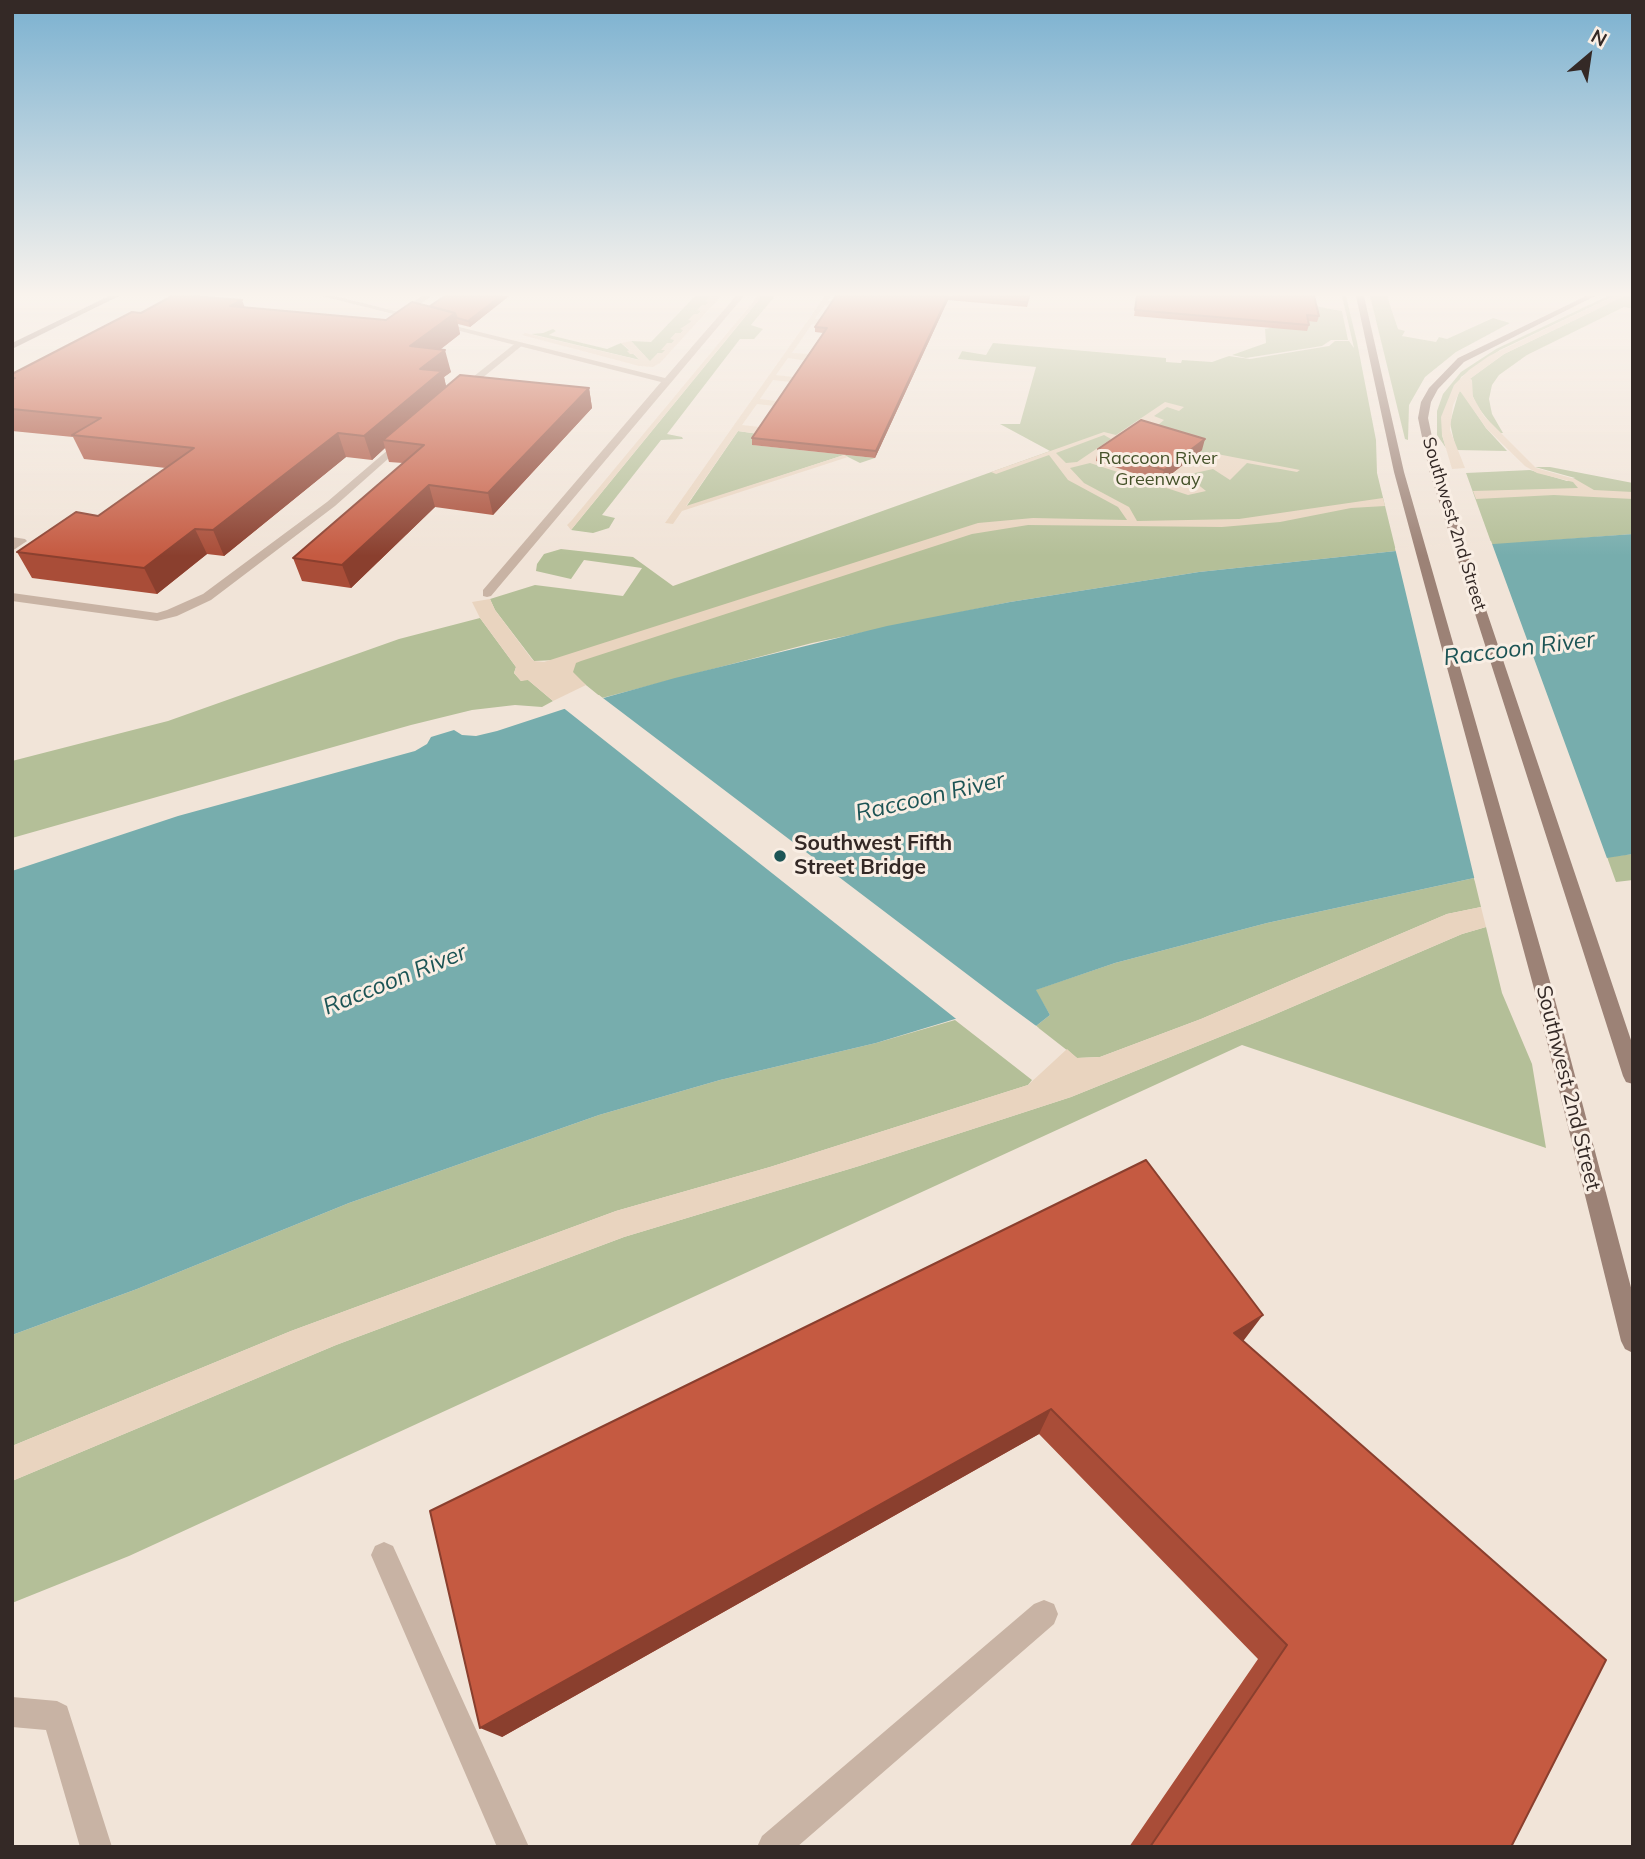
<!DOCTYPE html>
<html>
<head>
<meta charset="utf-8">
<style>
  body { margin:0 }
  #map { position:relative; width:1645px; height:1859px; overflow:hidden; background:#f1e4d8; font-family:Mulish,sans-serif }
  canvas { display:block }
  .frame { position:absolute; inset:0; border:14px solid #342926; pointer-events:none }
  .north { position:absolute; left:1554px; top:21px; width:70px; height:70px; -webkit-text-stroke:5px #f9eee4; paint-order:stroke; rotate:29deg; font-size:19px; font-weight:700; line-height:28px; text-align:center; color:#342926 }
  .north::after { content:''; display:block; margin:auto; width:24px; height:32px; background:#342926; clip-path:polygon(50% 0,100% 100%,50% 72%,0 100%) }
</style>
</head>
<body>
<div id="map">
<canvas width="1645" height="1859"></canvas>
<div class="frame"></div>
<div class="north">N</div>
</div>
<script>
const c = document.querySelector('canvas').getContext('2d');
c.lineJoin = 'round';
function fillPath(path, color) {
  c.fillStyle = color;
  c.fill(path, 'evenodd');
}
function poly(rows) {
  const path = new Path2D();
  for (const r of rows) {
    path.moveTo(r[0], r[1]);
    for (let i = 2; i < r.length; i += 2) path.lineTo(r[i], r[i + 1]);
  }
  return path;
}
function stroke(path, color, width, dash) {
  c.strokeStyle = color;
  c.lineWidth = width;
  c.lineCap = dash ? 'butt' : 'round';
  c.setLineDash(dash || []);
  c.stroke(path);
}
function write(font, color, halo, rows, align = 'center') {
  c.font = font + ' Mulish,sans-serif';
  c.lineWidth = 6;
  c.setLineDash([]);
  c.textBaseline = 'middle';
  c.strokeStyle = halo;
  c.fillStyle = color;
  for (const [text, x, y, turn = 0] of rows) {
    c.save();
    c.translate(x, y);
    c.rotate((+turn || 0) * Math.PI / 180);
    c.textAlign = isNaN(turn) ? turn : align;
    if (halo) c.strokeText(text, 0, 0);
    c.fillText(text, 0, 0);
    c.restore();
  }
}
fillPath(poly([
  [695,296,714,296,706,305,702,305,701,311,681,333,676,333,671,338,675,340,662,354,658,353,650,362,631,341,651,342],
  [762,296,775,296,751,325,763,329,754,339,740,339,667,434,682,437,683,439,661,440,602,515,615,518,609,528,593,533,571,530],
  [1342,296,1346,296,1357,342,1376,440,1377,473,1396,551,1199,572,1010,602,812,643,602,698,555,660,534,661,495,610,490,599,535,585,623,596,642,568,584,560,571,579,536,571,537,564,544,554,561,549,633,557,673,586,1050,451,1000,424,1020,424,1036,367,958,359,962,351,986,355,993,343,1166,358,1166,362,1181,363,1182,360,1212,362,1229,356,1250,359,1329,346,1335,341,1349,341,1354,348],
  [1370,296,1387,296,1398,329,1405,331,1402,336,1436,342,1439,337,1447,339,1493,318,1510,323,1456,352,1425,377,1409,405,1408,440,1405,439],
  [1608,296,1614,296,1500,350,1461,377,1442,435,1446,448,1437,435,1437,411,1443,394,1461,372,1496,349],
  [1624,296,1633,296,1633,309,1624,307,1527,355,1499,375,1492,385,1489,399,1492,414,1503,433,1498,433,1477,406,1471,392,1472,380,1469,379,1504,354],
  [1314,306,1342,311,1348,340,1331,340,1322,346,1246,358,1232,355,1266,343,1265,329,1305,321],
  [553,329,556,331,549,335,607,349,621,343,640,360,531,334,543,333],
  [1459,391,1462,392,1486,428,1507,451,1456,450,1450,423],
  [738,431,759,434,753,445,875,458,860,463,844,455,686,507],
  [1535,467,1550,467,1633,483,1633,534,1492,545,1466,473,1530,470,1567,481,1575,478],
  [480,618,516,667,514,673,521,681,527,679,553,701,542,707,515,705,472,710,411,725,12,838,12,761,168,721,399,639],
  [1633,854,1633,880,1616,882,1607,857],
  [1474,878,1481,907,1447,914,1201,1019,1100,1057,1077,1058,1036,1026,1050,1015,1035,990,1115,963,1267,923],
  [1486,927,1502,993,1532,1064,1546,1148,1242,1045,129,1556,12,1603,12,1481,336,1345,624,1237,859,1166,1071,1097,1264,1019,1462,934],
  [955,1020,1032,1080,1028,1085,770,1167,616,1211,291,1331,12,1446,12,1335,137,1289,349,1203,599,1115,720,1080,876,1043]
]), '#b4bf98');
fillPath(poly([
  [710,296,721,296,660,363,653,367,639,366,522,335,525,333,639,360,634,354,630,354,627,351,630,350,621,343,631,341,650,361,658,353,662,353,665,350,661,350,667,343,672,343,674,340,670,339,676,333,681,333,683,330,680,329,692,321,688,320,694,314,698,314,701,311,697,310,702,305,706,305,708,302,705,301],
  [758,296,762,296,571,530,567,525,572,520],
  [825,296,831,296,828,301,840,302,837,306,825,305,815,319,823,319,819,325,812,324,792,353,813,354,808,361,788,358,776,375,802,378,799,383,773,380,760,399,786,402,783,407,757,404,742,425,760,427,759,434,738,431,686,506,844,455,848,457,682,511,673,524,665,523],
  [1614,296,1625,296,1504,354,1470,379,1472,380,1473,397,1484,416,1536,468,1575,479,1594,490,1633,492,1633,499,1554,495,1476,499,1473,491,1578,488,1573,482,1537,473,1525,466,1486,428,1460,391,1453,405,1450,430,1465,468,1452,469,1442,435,1441,417,1454,385,1469,370,1489,356],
  [1165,402,1184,407,1179,411,1167,407,1154,416,1164,420,1152,430,1178,449,1207,458,1212,453,1300,470,1297,472,1247,463,1230,480,1213,469,1186,475,1206,491,1188,495,1090,463,1070,468,1084,483,1129,507,1137,521,1239,519,1383,498,1385,506,1351,508,1280,522,1222,527,1028,525,972,534,581,661,576,663,573,672,586,685,553,701,528,680,521,681,514,673,516,667,480,618,472,602,490,599,495,610,531,658,534,661,544,662,978,523,1033,518,1127,520,1118,507,1068,480,1049,455,996,474,991,472,1104,432,1116,435],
  [1104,435,1111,439,1077,462,1066,463,1056,453],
  [1481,907,1486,927,1462,934,1264,1019,1071,1097,859,1166,624,1237,336,1345,12,1481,12,1446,291,1331,616,1211,770,1167,1028,1085,1067,1049,1077,1058,1100,1057,1201,1019,1447,914]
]), '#e9d4bf');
fillPath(poly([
  [1633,534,1633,854,1474,878,1267,923,1115,963,1036,990,1050,1015,1036,1026,998,1013,955,1019,876,1043,720,1080,599,1115,349,1203,137,1289,12,1335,12,871,178,816,415,751,427,744,431,737,454,730,462,735,476,736,497,731,564,709,675,678,887,626,1010,602,1199,572,1396,551]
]), '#77adad');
fillPath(poly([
  [1491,541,1608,861,1475,881,1395,548],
  [599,695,1005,1003,1039,1028,998,1017,960,1022,561,706]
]), '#f1e4d8');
fillPath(poly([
  [517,342,524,344,465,392,459,392,459,388,517,342],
  [403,437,408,440,407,442,335,506,211,600,177,616,157,621,12,601,12,593,157,613,167,610,203,594,327,502,403,437],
  [12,537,25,539,27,541,12,551,12,537],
  [384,1542,393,1546,529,1847,497,1847,371,1555,375,1546,384,1542],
  [1044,1600,1054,1604,1058,1614,1054,1624,797,1847,757,1847,762,1836,1034,1604,1044,1600],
  [12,1697,57,1701,67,1706,112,1847,80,1847,46,1730,12,1727,12,1697]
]), '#c8b3a4');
fillPath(poly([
  [322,296,334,296,399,312,422,296,431,296,407,314,665,378,736,296,744,296,491,596,487,597,483,596,483,590,661,382,322,296]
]), '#c8b3a4');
fillPath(poly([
  [109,296,119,296,12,349,12,343,109,296],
  [1356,296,1364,296,1404,472,1551,985,1633,1295,1633,1353,1625,1349,1621,1341,1533,985,1394,472,1356,296],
  [1586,296,1595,296,1464,362,1438,389,1431,402,1428,418,1439,470,1633,1046,1633,1084,1626,1082,1623,1076,1429,470,1418,418,1421,402,1429,388,1458,358,1586,296]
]), '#9c8276');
fillPath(poly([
  [445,296,509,296,470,327,458,324,460,334,441,349,451,372,444,377,446,387,589,388,592,408,493,515,435,507,351,588,302,581,293,558,403,463,389,462,385,448,372,460,346,457,224,556,207,554,157,594,32,578,17,552,98,516,166,468,84,459,73,437,12,431,12,374,245,307,386,320,430,306],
  [836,296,1030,296,1027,307,948,300,875,458,752,445,752,438,823,333,815,332,815,327],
  [1137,296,1319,316,1317,322,1308,321,1309,325,1307,331,1134,316],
  [1098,449,1202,450,1161,482,1096,461],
  [1243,1341,1511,1847,1129,1847,1258,1659,1039,1434,502,1737,430,1511]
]), '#a94d38');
fillPath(poly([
  [501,296,509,296,470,327,468,321],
  [948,296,948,300,875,458,876,451],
  [242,300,250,321,230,306],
  [455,313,460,334,416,368,410,346],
  [445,350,451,372,444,377,448,394,383,440,385,448,372,460,364,436,420,369],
  [589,388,592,408,493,515,488,493],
  [338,433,346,457,224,556,213,530],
  [1205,439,1202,450,1161,482,1164,470],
  [429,485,435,507,351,588,342,565],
  [195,529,207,554,157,594,144,568],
  [1263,1315,1241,1344,1234,1333],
  [1051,1409,1039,1434,502,1737,480,1728]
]), '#8a3f2e');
const building = poly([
  [172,296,192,296,242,300,230,306,386,320,412,302,455,313,410,346,445,350,420,369,442,371,364,436,338,433,213,530,195,529,144,568,17,552,76,512,98,516,194,448,72,435,101,418,12,409,12,380,15,378,12,378,12,374,132,312,141,313,172,296],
  [445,296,501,296,468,321,457,318,455,313,430,306,445,296],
  [836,296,948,296,876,451,752,438,827,328,815,327,836,296],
  [954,296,1029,296,1027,302,954,296],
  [1137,296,1314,296,1319,316,1307,315,1309,325,1135,310,1137,296],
  [460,375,589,388,488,493,429,485,342,565,293,558,424,445,383,440,460,375],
  [1141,420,1205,439,1164,470,1098,449,1141,420],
  [1146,1160,1263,1315,1234,1333,1606,1660,1511,1847,1150,1847,1287,1645,1051,1409,480,1728,430,1511,1146,1160]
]);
fillPath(building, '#c55a41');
stroke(building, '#8a3f2e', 2);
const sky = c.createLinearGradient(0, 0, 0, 556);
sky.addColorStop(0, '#7bb1d0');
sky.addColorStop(0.53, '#f9f3ed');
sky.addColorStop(1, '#f9f3ed00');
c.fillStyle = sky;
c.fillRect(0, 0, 1645, 556);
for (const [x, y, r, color] of [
  [780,856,7,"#1c5455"]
]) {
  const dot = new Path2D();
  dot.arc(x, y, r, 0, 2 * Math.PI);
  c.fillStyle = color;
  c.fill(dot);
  stroke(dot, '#f9eee4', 2.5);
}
write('18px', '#45522a', '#f9eee4', [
  ["Raccoon River",1158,459],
  ["Greenway",1158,480]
]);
write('18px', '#342926', '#f9eee4', [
  ["Southwest 2nd Street",1454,524,73]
]);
write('bold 21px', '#342926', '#f9eee4', [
  ["Southwest Fifth",794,844],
  ["Street Bridge",794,868]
], 'left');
write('21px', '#342926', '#f9eee4', [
  ["Southwest 2nd Street",1568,1088,76]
]);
write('italic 23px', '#1c5455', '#f9eee4', [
  ["Raccoon River",1519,649,-7],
  ["Raccoon River",930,797,-13],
  ["Raccoon River",395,980,-22]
]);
</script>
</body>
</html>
